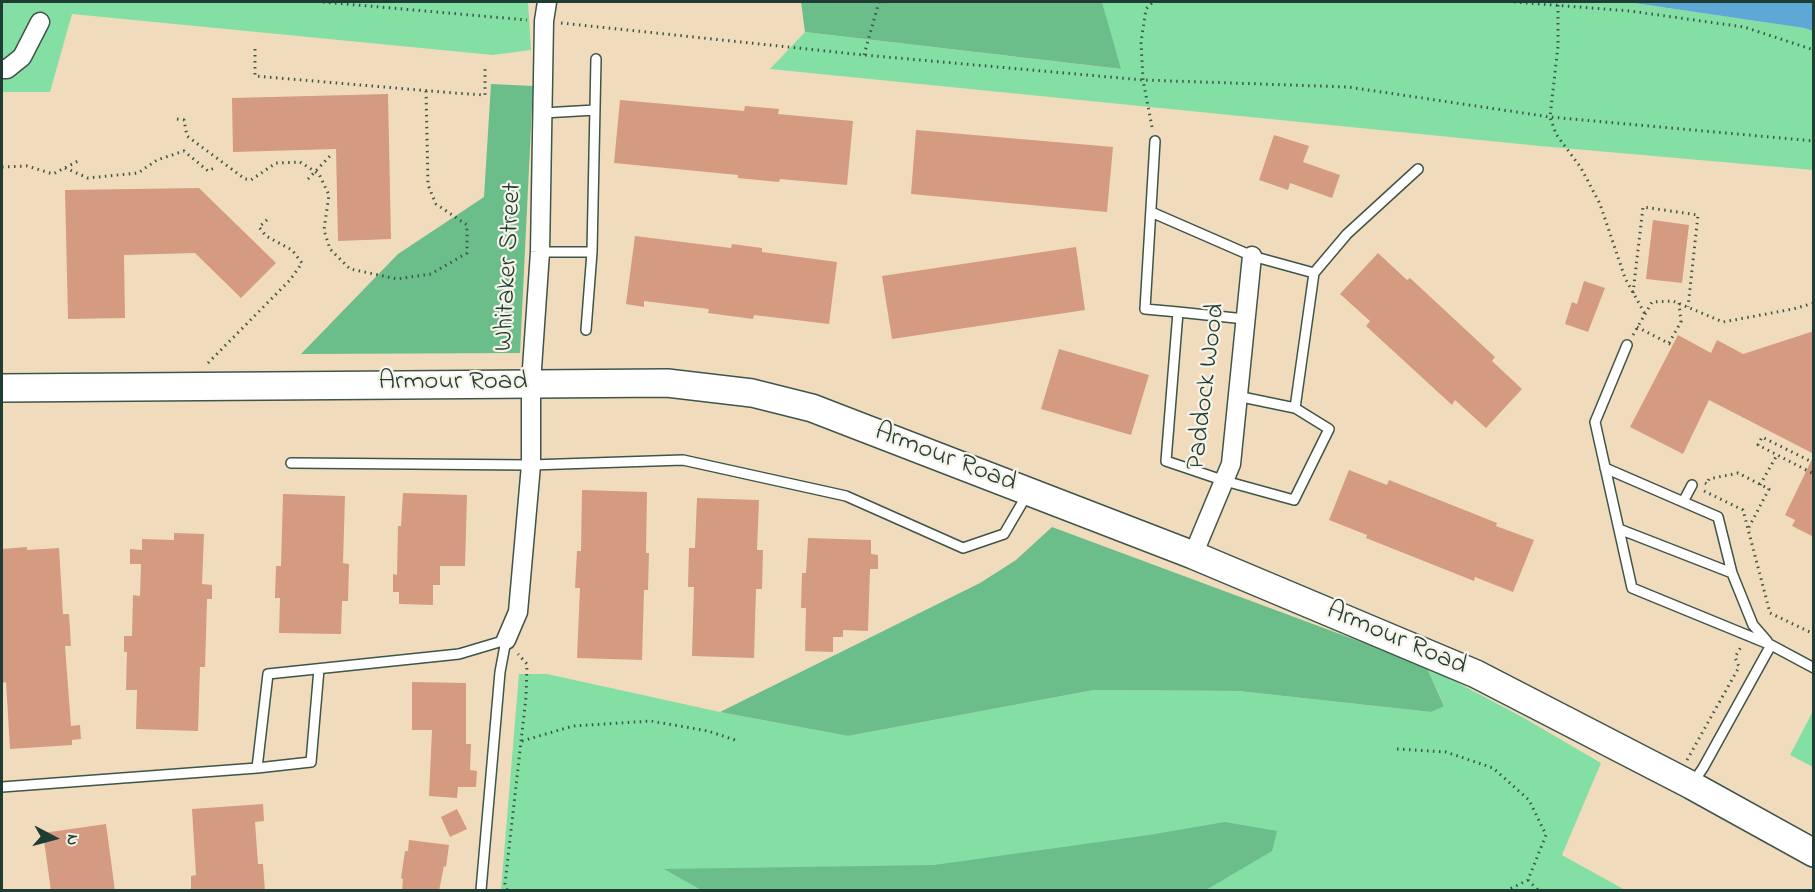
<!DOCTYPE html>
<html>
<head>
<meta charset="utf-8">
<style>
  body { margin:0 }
  #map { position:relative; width:1815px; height:892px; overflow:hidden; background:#f0dcbc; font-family:"Indie Flower",sans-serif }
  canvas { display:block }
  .frame { position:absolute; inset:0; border:3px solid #1f3d34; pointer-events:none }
  .north { position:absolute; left:24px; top:808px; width:60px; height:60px; -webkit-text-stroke:4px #f7f3e8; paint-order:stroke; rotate:96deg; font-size:16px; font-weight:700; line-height:24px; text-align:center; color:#1f3d34 }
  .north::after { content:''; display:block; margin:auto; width:21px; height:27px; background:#1f3d34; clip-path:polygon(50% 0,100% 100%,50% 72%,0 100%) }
</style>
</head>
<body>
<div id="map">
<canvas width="1815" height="892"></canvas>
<div class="frame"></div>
<div class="north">N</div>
</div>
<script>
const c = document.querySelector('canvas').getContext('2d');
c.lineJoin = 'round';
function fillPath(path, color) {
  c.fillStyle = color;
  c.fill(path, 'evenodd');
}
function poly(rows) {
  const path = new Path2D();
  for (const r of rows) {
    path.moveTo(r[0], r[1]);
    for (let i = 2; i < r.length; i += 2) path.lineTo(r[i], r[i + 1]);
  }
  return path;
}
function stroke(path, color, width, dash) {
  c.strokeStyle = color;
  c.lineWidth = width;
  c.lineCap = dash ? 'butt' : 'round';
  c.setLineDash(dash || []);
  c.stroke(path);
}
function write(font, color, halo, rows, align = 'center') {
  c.font = font + ' "Indie Flower",sans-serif';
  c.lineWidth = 4.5;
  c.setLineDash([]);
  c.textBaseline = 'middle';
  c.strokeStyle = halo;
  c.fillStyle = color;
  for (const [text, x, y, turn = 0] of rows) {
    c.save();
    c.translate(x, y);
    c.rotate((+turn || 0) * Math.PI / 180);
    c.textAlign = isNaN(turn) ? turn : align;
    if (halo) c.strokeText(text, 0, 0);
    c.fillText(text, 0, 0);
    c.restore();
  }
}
fillPath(poly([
  [2,2,528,2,531,50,493,55,72,14,50,92,2,92],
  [1102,2,1627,2,1804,28,1813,31,1813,170,1540,146,770,69,805,32,1120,69],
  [1426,666,1524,718,1601,763,1562,855,1625,890,501,890,519,674,547,674,720,712,848,736,1094,690,1238,691,1431,712,1444,705],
  [1813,711,1813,767,1790,755]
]), '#84dfa5');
fillPath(poly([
  [801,2,1102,2,1121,69,805,32],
  [491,84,533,86,520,353,301,354,398,254,484,197],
  [1052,527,1426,666,1444,706,1431,712,1238,691,1094,690,848,736,720,712,980,583,1016,560],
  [1225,822,1277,831,1272,851,1206,890,701,890,664,869,934,865,1149,835]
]), '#6bbe8a');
fillPath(poly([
  [1627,2,1813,2,1813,31,1804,28]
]), '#5ea8d6');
fillPath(poly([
  [388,94,391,239,338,241,336,149,233,152,232,98],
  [620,100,744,111,745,106,779,109,778,114,853,121,847,185,780,179,779,182,738,178,738,175,614,163],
  [916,130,1113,147,1107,212,911,194],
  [1274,135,1309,146,1303,162,1340,175,1332,198,1290,183,1288,190,1259,180],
  [199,188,276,263,241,298,195,253,124,255,125,318,68,319,65,190],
  [1653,220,1689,225,1682,283,1646,279],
  [635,236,731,248,732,244,762,248,762,252,837,262,829,324,754,315,753,319,708,313,709,309,644,301,644,307,626,304],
  [1076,247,1085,310,892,339,882,276],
  [1378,253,1407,280,1410,278,1495,357,1492,361,1522,389,1486,428,1455,400,1452,405,1366,326,1370,321,1340,294],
  [1584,281,1605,288,1588,332,1565,324,1572,302,1577,304],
  [1814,331,1814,454,1709,400,1683,454,1630,427,1678,335,1711,353,1717,340,1743,354],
  [1059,349,1149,375,1131,435,1041,409],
  [1814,455,1814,537,1792,526,1795,520,1785,515],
  [1349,470,1387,485,1389,480,1497,523,1496,526,1534,540,1513,592,1475,577,1474,581,1366,538,1367,535,1329,520],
  [582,490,647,492,646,553,649,553,648,590,644,590,642,660,577,658,580,588,575,588,577,551,581,551],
  [403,493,467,495,465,566,440,566,440,585,433,585,433,605,399,604,399,592,393,592,393,574,397,575,398,526,401,526],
  [283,494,345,496,343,563,349,564,348,601,342,601,341,634,279,633,280,598,275,598,276,566,281,566],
  [697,498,759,500,757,550,763,550,762,589,756,589,754,658,692,656,694,587,688,587,689,548,695,548],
  [174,533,204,534,202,584,212,585,212,599,207,599,205,667,200,667,198,731,136,729,137,690,126,690,127,652,124,652,124,636,132,636,133,595,140,596,141,564,130,564,130,549,142,550,142,539,174,540],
  [808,538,871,540,871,554,878,555,878,569,870,569,868,631,843,630,843,637,833,637,833,652,805,651,806,608,801,608,802,573,806,573],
  [27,547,27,550,59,548,63,614,69,614,71,646,65,646,71,726,80,725,81,739,72,740,72,745,10,749,6,682,2,683,2,549],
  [412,682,466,683,466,744,471,744,470,770,477,771,476,787,458,787,457,798,429,796,432,730,412,730],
  [263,804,264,821,255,822,258,864,263,864,265,891,191,891,191,876,196,875,192,809],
  [457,809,467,829,450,837,441,817],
  [106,824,115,891,51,891,43,833],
  [409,840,449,845,446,867,444,866,439,891,402,891,403,879,401,878,405,851,408,851]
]), '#d49b80');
const service = poly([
  [543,113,595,110],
  [1155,141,1145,309,1178,312,1166,461,1225,481,1294,500,1329,429,1295,408,1314,273,1347,234,1418,169],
  [1151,212,1252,256,1314,273],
  [540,252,592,252],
  [1178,312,1245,319],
  [586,330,592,252,596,59],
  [1627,345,1595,422,1632,588,1771,645,1814,668],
  [1237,396,1295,408],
  [291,463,531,465,683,460,846,496,963,548,1004,534,1028,493],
  [1605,468,1718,517,1732,573,1753,625,1767,641],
  [1683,502,1692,485],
  [1619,529,1732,573],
  [257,768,311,762,319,669],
  [1692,784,1703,768,1771,645],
  [2,787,257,768,268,674,459,654,506,640,500,672,481,890]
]);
const minor = poly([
  [2,69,7,69,22,57,40,22],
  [1193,555,1231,464,1252,256],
  [506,640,518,612,531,465,531,383,540,252,544,21,547,2]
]);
const secondary = poly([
  [2,388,667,383,752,393,812,408,1193,555,1476,674,1691,785,1814,853]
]);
stroke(service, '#3e5548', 12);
stroke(minor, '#3e5548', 21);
stroke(secondary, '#3e5548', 30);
stroke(poly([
  [323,2,527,20],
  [1514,2,1630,11,1744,27,1814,50],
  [1558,5,1558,46,1550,117,1556,134,1581,168,1600,204,1625,278,1645,314],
  [561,23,864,55,1143,80,1348,87,1550,117,1814,141],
  [255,49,255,76,454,93,485,95,485,68],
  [864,55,879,2],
  [177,119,184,120,187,136,245,179,251,180,276,163,300,162,319,174,329,195,324,230,330,249,350,269,397,279,431,274,467,253,467,225,436,204,428,185,426,90],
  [1152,127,1143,80,1141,42,1146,9,1153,2],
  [2,167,27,166,53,174,80,160],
  [65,168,88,178,138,173,157,160,184,151,208,171,214,168],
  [308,179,330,156],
  [1633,293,1643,207,1698,215,1688,307],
  [1637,327,1672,345],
  [1633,335,1652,302,1673,301,1723,322,1793,309,1814,303],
  [1669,343,1681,322,1679,303],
  [208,363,290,280,302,263,292,250,266,236,259,227,268,219],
  [1814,463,1762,437,1758,445,1812,473,1814,471],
  [1705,483,1707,484,1709,479,1738,473,1769,489,1748,529],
  [1760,485,1777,455],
  [1704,491,1743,510,1770,613,1814,634],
  [522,741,573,726,651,721,708,731,738,741],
  [1397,749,1446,752,1493,768,1529,800,1546,835,1528,880,1508,890],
  [1687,760,1739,667,1735,657,1741,647],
  [1528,880,1538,890],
  [507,890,505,884,526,697,527,664,518,654]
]), '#3e5548', 3, [1.5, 4.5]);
stroke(service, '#fff', 9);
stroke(minor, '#fff', 18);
stroke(secondary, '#fff', 27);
write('27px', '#1f3d34', '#f7f3e8', [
  ["Whitaker Street",510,267,-87],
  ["Armour Road",453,384],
  ["Paddock Wood",1208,387,-83],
  ["Armour Road",945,459,21],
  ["Armour Road",1396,640,23]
]);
</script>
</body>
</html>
